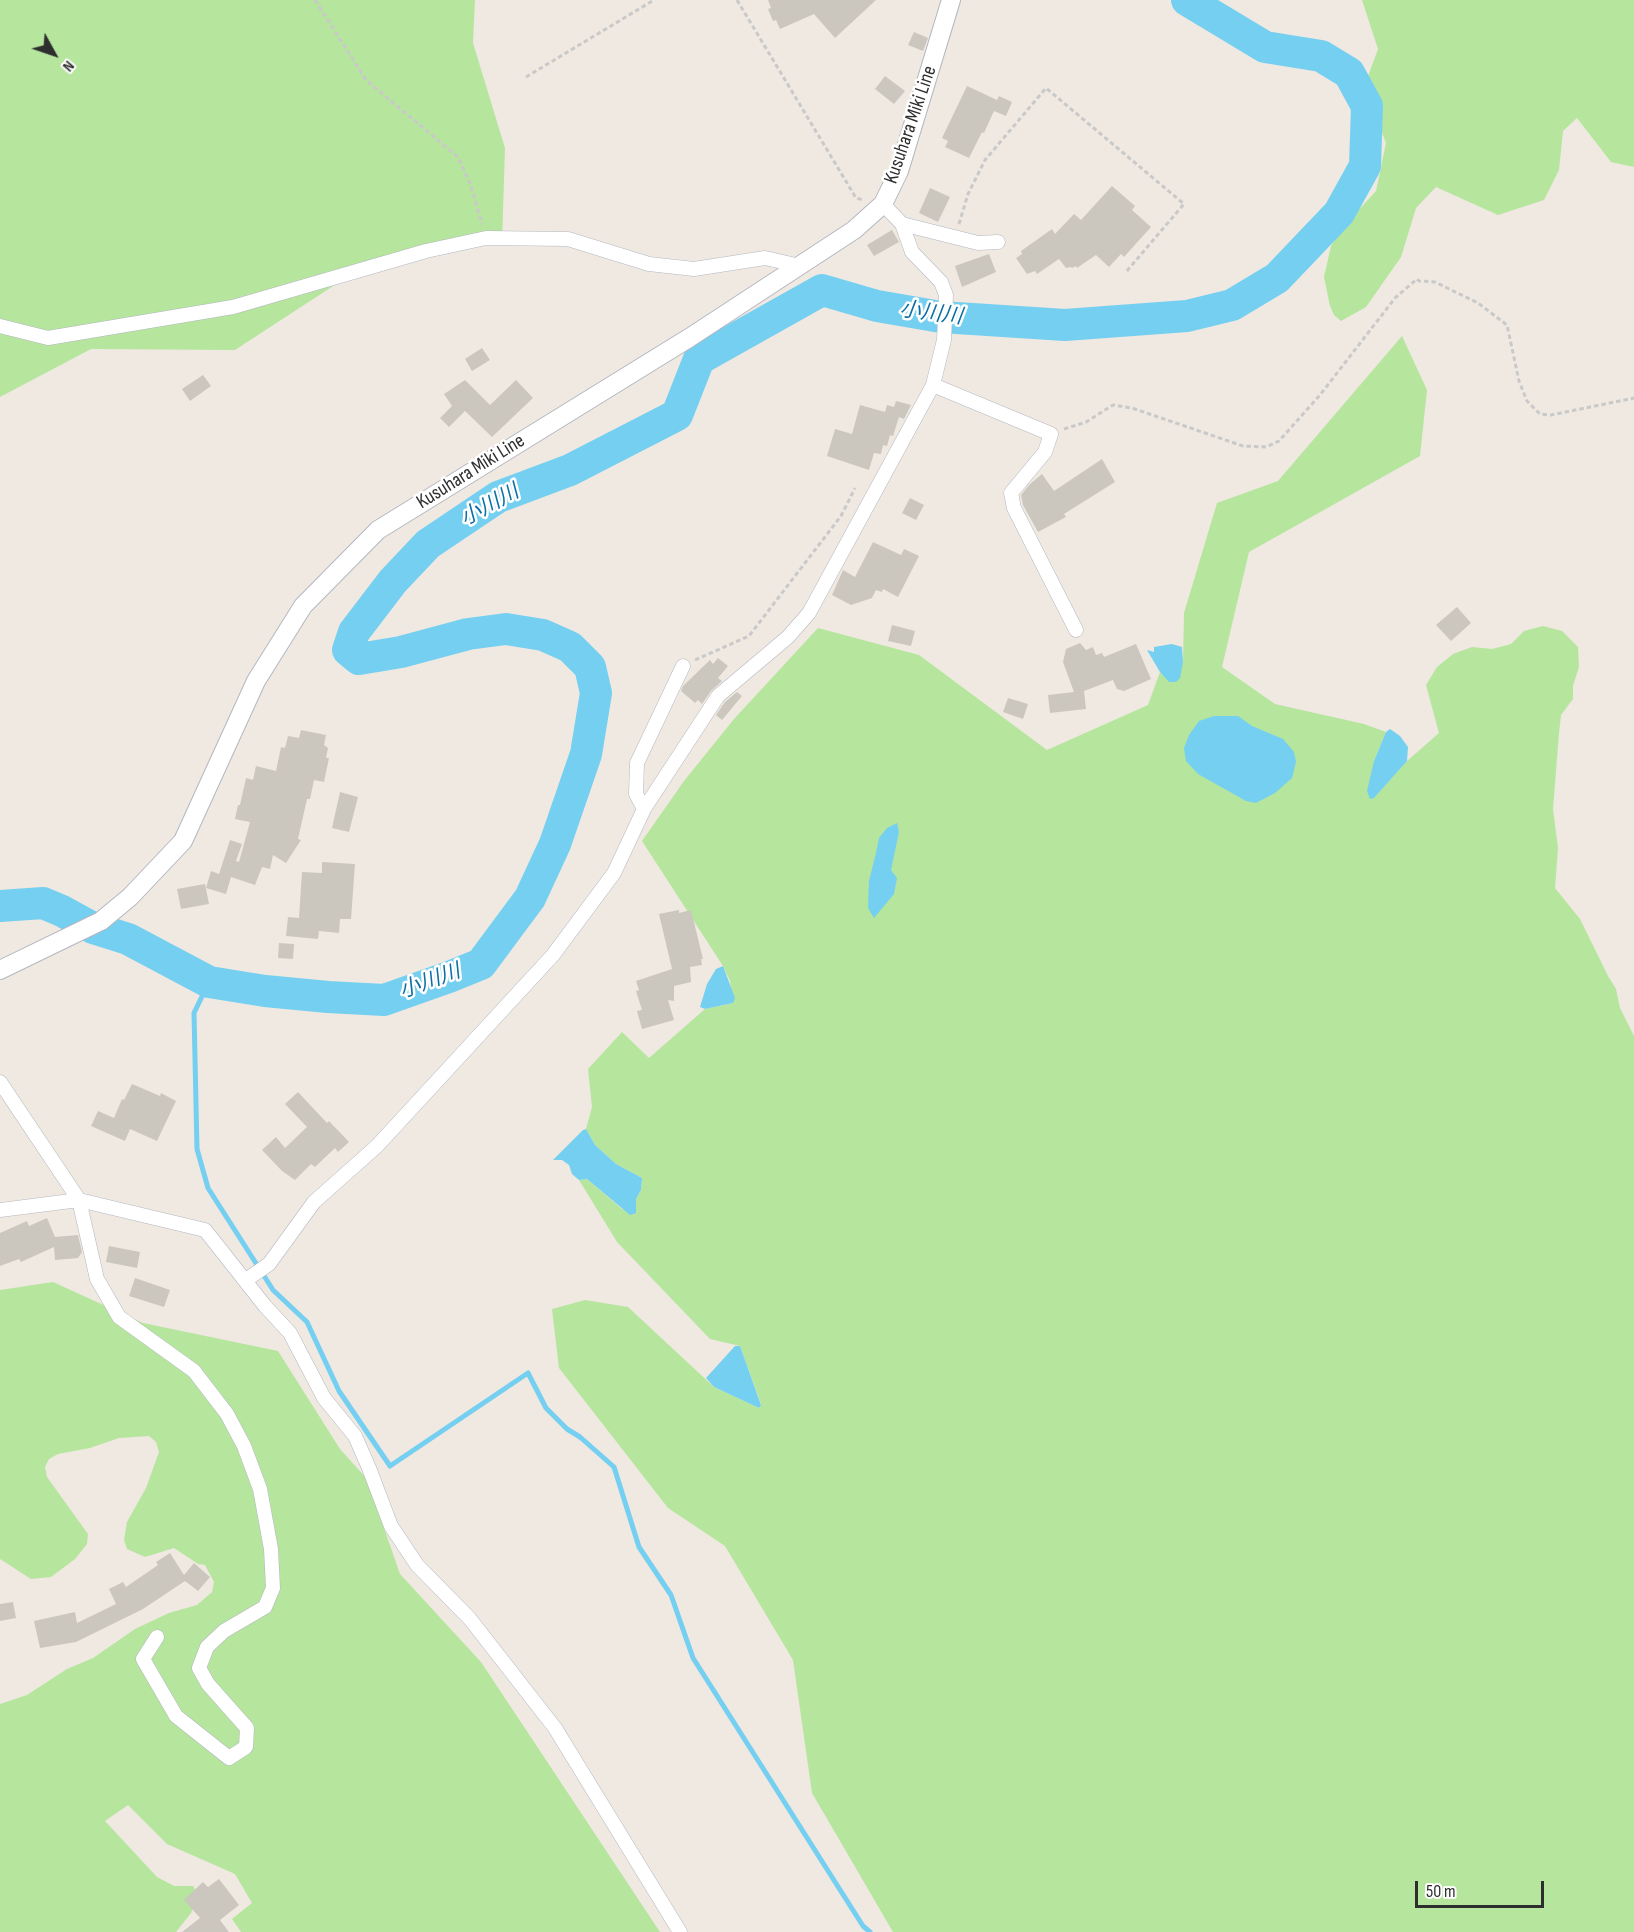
<!DOCTYPE html>
<html>
<head>
<meta charset="utf-8">
<style>
  body { margin:0 }
  #map { position:relative; width:1634px; height:1932px; overflow:hidden; background:#efe9e1; font-family:"Sofia Sans Condensed",sans-serif }
  canvas { display:block }
  .north { position:absolute; left:24px; top:24px; width:60px; height:60px; -webkit-text-stroke:4px #fff; paint-order:stroke; rotate:130deg; font-size:16px; font-weight:700; line-height:24px; text-align:center; color:#2e2e2e }
  .north::after { content:''; display:block; margin:auto; width:21px; height:27px; background:#2e2e2e; clip-path:polygon(50% 0,100% 100%,50% 72%,0 100%) }
  .scale { position:absolute; left:1415px; top:1881px; width:129px; height:27px; box-sizing:border-box; border:3px solid #2e2e2e; border-top:0; padding-left:8px; font-size:18px; line-height:21px; white-space:nowrap; color:#2e2e2e; -webkit-text-stroke:4px #fff; paint-order:stroke }
</style>
</head>
<body>
<div id="map">
<canvas width="1634" height="1932"></canvas>
<div class="north">N</div>
<div class="scale">50 m</div>
</div>
<script>
const c = document.querySelector('canvas').getContext('2d');
c.lineJoin = 'round';
function fillPath(path, color) {
  c.fillStyle = color;
  c.fill(path, 'evenodd');
}
function poly(rows) {
  const path = new Path2D();
  for (const r of rows) {
    path.moveTo(r[0], r[1]);
    for (let i = 2; i < r.length; i += 2) path.lineTo(r[i], r[i + 1]);
  }
  return path;
}
function stroke(path, color, width, dash) {
  c.strokeStyle = color;
  c.lineWidth = width;
  c.lineCap = dash ? 'butt' : 'round';
  c.setLineDash(dash || []);
  c.stroke(path);
}
function write(font, color, halo, rows, align = 'center') {
  c.font = font + ' "Sofia Sans Condensed","Noto Sans JP",sans-serif';
  c.lineWidth = 5;
  c.setLineDash([]);
  c.textBaseline = 'middle';
  c.strokeStyle = halo;
  c.fillStyle = color;
  for (const [text, x, y, turn = 0] of rows) {
    c.save();
    c.translate(x, y);
    c.rotate((+turn || 0) * Math.PI / 180);
    c.textAlign = isNaN(turn) ? turn : align;
    if (halo) c.strokeText(text, 0, 0);
    c.fillText(text, 0, 0);
    c.restore();
  }
}
fillPath(poly([
  [0,0,475,0,473,43,505,148,502,242,353,273,235,350,91,349,0,397],
  [1362,0,1634,0,1634,167,1611,162,1577,118,1563,131,1559,170,1544,200,1498,215,1436,187,1416,208,1401,257,1366,307,1341,321,1334,315,1330,306,1324,277,1331,246,1341,229,1376,191,1386,143,1364,87,1378,49],
  [1402,336,1427,390,1420,456,1249,552,1222,667,1275,704,1364,724,1386,732,1374,761,1374,797,1407,761,1439,733,1426,685,1437,667,1453,654,1472,647,1492,649,1511,644,1524,631,1543,626,1562,631,1578,647,1579,667,1573,686,1573,699,1561,715,1559,733,1553,809,1558,848,1555,888,1580,919,1608,976,1616,989,1620,1008,1634,1036,1634,1932,893,1932,812,1793,793,1660,725,1546,668,1508,559,1368,552,1309,585,1300,628,1307,714,1387,759,1408,761,1404,740,1346,710,1339,617,1242,579,1180,587,1179,622,1209,635,1213,636,1199,641,1190,642,1178,616,1164,595,1145,586,1129,592,1107,588,1069,622,1032,649,1058,705,1009,733,1003,730,981,723,966,642,841,684,781,734,719,818,628,919,655,1047,750,1148,705,1160,672,1170,682,1183,662,1184,613,1217,503,1278,481],
  [53,1282,143,1323,278,1351,340,1449,367,1479,400,1574,481,1662,660,1932,241,1932,232,1919,252,1903,235,1874,167,1844,128,1805,105,1821,157,1877,174,1886,193,1886,199,1896,191,1913,176,1932,0,1932,0,1704,27,1695,67,1669,93,1658,135,1629,169,1613,197,1605,212,1592,214,1582,205,1565,198,1564,174,1548,145,1557,127,1549,124,1540,127,1522,146,1488,159,1452,156,1442,149,1436,119,1438,90,1448,58,1454,49,1459,45,1467,47,1477,88,1534,87,1544,75,1559,51,1577,31,1579,0,1559,0,1290]
]), '#b6e59e');
fillPath(poly([
  [1172,644,1182,647,1183,662,1180,678,1176,682,1169,682,1160,672,1147,650,1154,652,1154,647],
  [1214,716,1238,716,1252,726,1283,739,1294,752,1296,762,1292,778,1275,793,1256,803,1246,801,1198,774,1186,761,1184,748,1189,735,1199,721],
  [1390,729,1400,736,1408,747,1407,761,1374,798,1370,799,1367,791,1374,761,1386,732],
  [897,823,899,832,891,870,897,878,894,894,874,918,868,908,869,881,876,853,879,838,887,828],
  [723,966,735,998,733,1003,705,1009,700,1007,707,984,716,969],
  [586,1129,595,1145,616,1164,642,1178,641,1190,636,1199,636,1213,630,1215,587,1179,579,1180,572,1174,569,1165,562,1160,553,1160,583,1130],
  [735,1346,740,1346,761,1405,759,1408,714,1387,706,1378]
]), '#75cff0');
stroke(poly([
  [209,982,194,1013,197,1149,208,1188,273,1290,307,1322,339,1391,390,1466,528,1373,546,1408,567,1429,580,1437,614,1467,639,1547,671,1595,693,1658,863,1926,870,1932]
]), '#75cff0', 5);
stroke(poly([
  [0,906,43,903,62,911,93,928,128,939,209,982,265,991,328,997,384,1000,449,977,481,964,530,898,555,844,586,754,596,693,590,667,570,647,543,635,506,629,468,634,401,652,359,659,348,650,354,632,393,581,428,544,498,497,570,470,677,415,699,359,822,290,877,306,941,317,1065,325,1187,316,1232,305,1277,278,1339,213,1365,166,1367,106,1349,73,1321,56,1265,47,1187,0]
]), '#75cff0', 32);
fillPath(poly([
  [768,0,876,0,835,38,814,14,780,29,776,20,773,21,768,9,771,8],
  [914,32,928,38,923,51,908,45],
  [885,76,905,91,894,104,875,89],
  [967,86,997,100,999,96,1012,102,1006,116,994,111,984,133,982,132,969,158,945,147,948,141,942,138],
  [1112,186,1135,206,1132,210,1151,227,1124,257,1121,254,1109,267,1096,255,1077,268,1076,266,1072,268,1071,267,1066,268,1059,259,1037,274,1035,271,1027,274,1016,258,1022,254,1021,251,1052,229,1055,234,1074,214,1081,220],
  [930,188,950,197,938,222,919,213],
  [892,230,899,242,874,256,867,245],
  [989,254,996,272,962,287,955,266],
  [482,348,490,360,472,371,465,359],
  [203,375,211,386,190,401,182,389],
  [465,380,490,405,516,380,533,398,492,437,465,411,449,427,440,418,452,406,444,394],
  [896,401,911,405,904,419,899,417,893,436,890,435,887,446,883,445,881,454,874,453,869,470,827,456,835,429,852,434,860,405,885,412,887,405,894,407],
  [1102,459,1115,482,1064,514,1066,517,1038,532,1023,505,1021,495,1029,485,1042,474,1054,491],
  [910,498,924,505,916,520,902,513],
  [873,542,901,555,904,549,919,556,898,597,883,589,882,592,876,590,872,598,851,605,832,595,843,570,855,577],
  [1457,607,1471,623,1451,641,1436,625],
  [892,625,915,631,911,646,888,641],
  [1080,643,1086,650,1093,647,1096,655,1102,653,1104,657,1136,644,1151,679,1124,691,1117,689,1113,680,1084,691,1086,709,1050,713,1048,695,1074,692,1063,662,1066,649],
  [718,658,728,666,718,678,722,681,711,691,702,704,698,700,695,703,681,691,683,686,710,660,713,664],
  [737,692,742,696,722,720,716,715,725,702],
  [1008,698,1028,704,1023,719,1003,712],
  [301,730,326,735,324,745,328,748,326,758,329,758,324,782,314,780,310,799,307,799,298,839,301,840,286,863,273,855,270,869,262,867,255,885,231,877,226,894,206,888,211,871,219,874,230,840,242,844,236,861,239,862,250,822,235,819,238,805,240,805,246,778,253,780,256,766,276,771,281,747,285,748,288,736,299,738],
  [340,792,358,797,349,832,332,828],
  [322,862,355,864,351,919,340,919,339,933,319,931,318,939,286,936,288,917,299,918,302,872,322,873],
  [205,884,209,904,181,909,177,889],
  [679,910,679,913,691,910,703,959,701,959,702,965,690,967,691,982,674,986,674,1001,668,1000,674,1020,642,1029,637,1011,642,1010,636,991,639,990,636,981,672,969,659,914],
  [279,943,294,944,293,959,278,958],
  [132,1084,160,1096,161,1093,176,1101,157,1141,130,1129,125,1141,91,1126,98,1111,114,1118,122,1099,124,1100],
  [298,1092,327,1123,329,1121,349,1142,338,1152,335,1148,315,1167,311,1164,295,1180,282,1171,262,1150,276,1137,285,1148,307,1127,285,1104],
  [47,1218,55,1237,78,1235,82,1252,78,1258,55,1260,54,1247,21,1262,19,1259,0,1266,0,1233,27,1221,29,1226],
  [109,1246,140,1252,137,1268,106,1262],
  [135,1278,170,1290,164,1307,129,1296],
  [170,1553,184,1575,194,1563,210,1577,198,1591,185,1581,143,1609,76,1642,40,1648,34,1621,75,1612,77,1623,116,1604,109,1589,123,1582,126,1587,158,1565,156,1562],
  [13,1602,16,1618,0,1621,0,1604],
  [219,1879,239,1905,220,1920,229,1932,182,1932,200,1918,184,1900,203,1882,208,1887]
]), '#cbc7bf');
const street = poly([
  [902,224,978,243,998,242],
  [0,326,48,338,233,307,426,251,486,238,568,239,649,264,694,269,765,258,800,266],
  [933,385,1051,434,1045,452,1011,493,1014,508,1076,630],
  [644,809,636,794,637,763,683,666],
  [0,1082,79,1200,97,1279,119,1317,194,1371,227,1414,244,1446,260,1489,271,1549,273,1588,265,1607,224,1631,207,1647,199,1668,208,1684,247,1728,246,1747,229,1758,176,1716,143,1659,157,1637],
  [0,1210,79,1200,205,1230,265,1306,290,1333,324,1398,355,1436,369,1468,391,1526,417,1565,470,1619,555,1728,680,1932],
  [246,1280,269,1264,314,1202,377,1146,553,955,614,873,644,809,718,696,788,637,809,613,933,385,944,340,946,295,941,282,912,252,902,224,883,204]
]);
const secondary = poly([
  [0,970,101,921,130,897,183,841,256,681,303,606,378,530,689,338,854,230,883,204,899,171,951,0]
]);
stroke(street, '#b4b7c1', 15);
stroke(secondary, '#b4b7c1', 20);
stroke(poly([
  [315,0,366,80,458,157,471,186,482,224],
  [737,0,856,198,863,200],
  [526,77,654,0],
  [959,224,968,194,985,160,1046,88,1184,204,1126,272],
  [1064,429,1086,422,1113,405,1132,408,1243,446,1266,447,1279,441,1320,395,1395,298,1417,279,1419,281,1435,282,1478,303,1507,325,1519,381,1527,401,1540,414,1551,415,1634,398],
  [695,660,749,636,841,516,855,488]
]), '#c9c9c9', 3, [4.5, 3]);
stroke(street, '#fff', 14);
stroke(secondary, '#fff', 18);
write('20px', '#2e2e2e', '#fff', [
  ["Kusuhara Miki Line",911,125,-71],
  ["Kusuhara Miki Line",471,472,-32]
]);
write('italic 21px', '#0d6fa3', '#fff', [
  ["小川川",931,314,7],
  ["小川川",490,506,-29],
  ["小川川",430,982,-20]
]);
</script>
</body>
</html>
